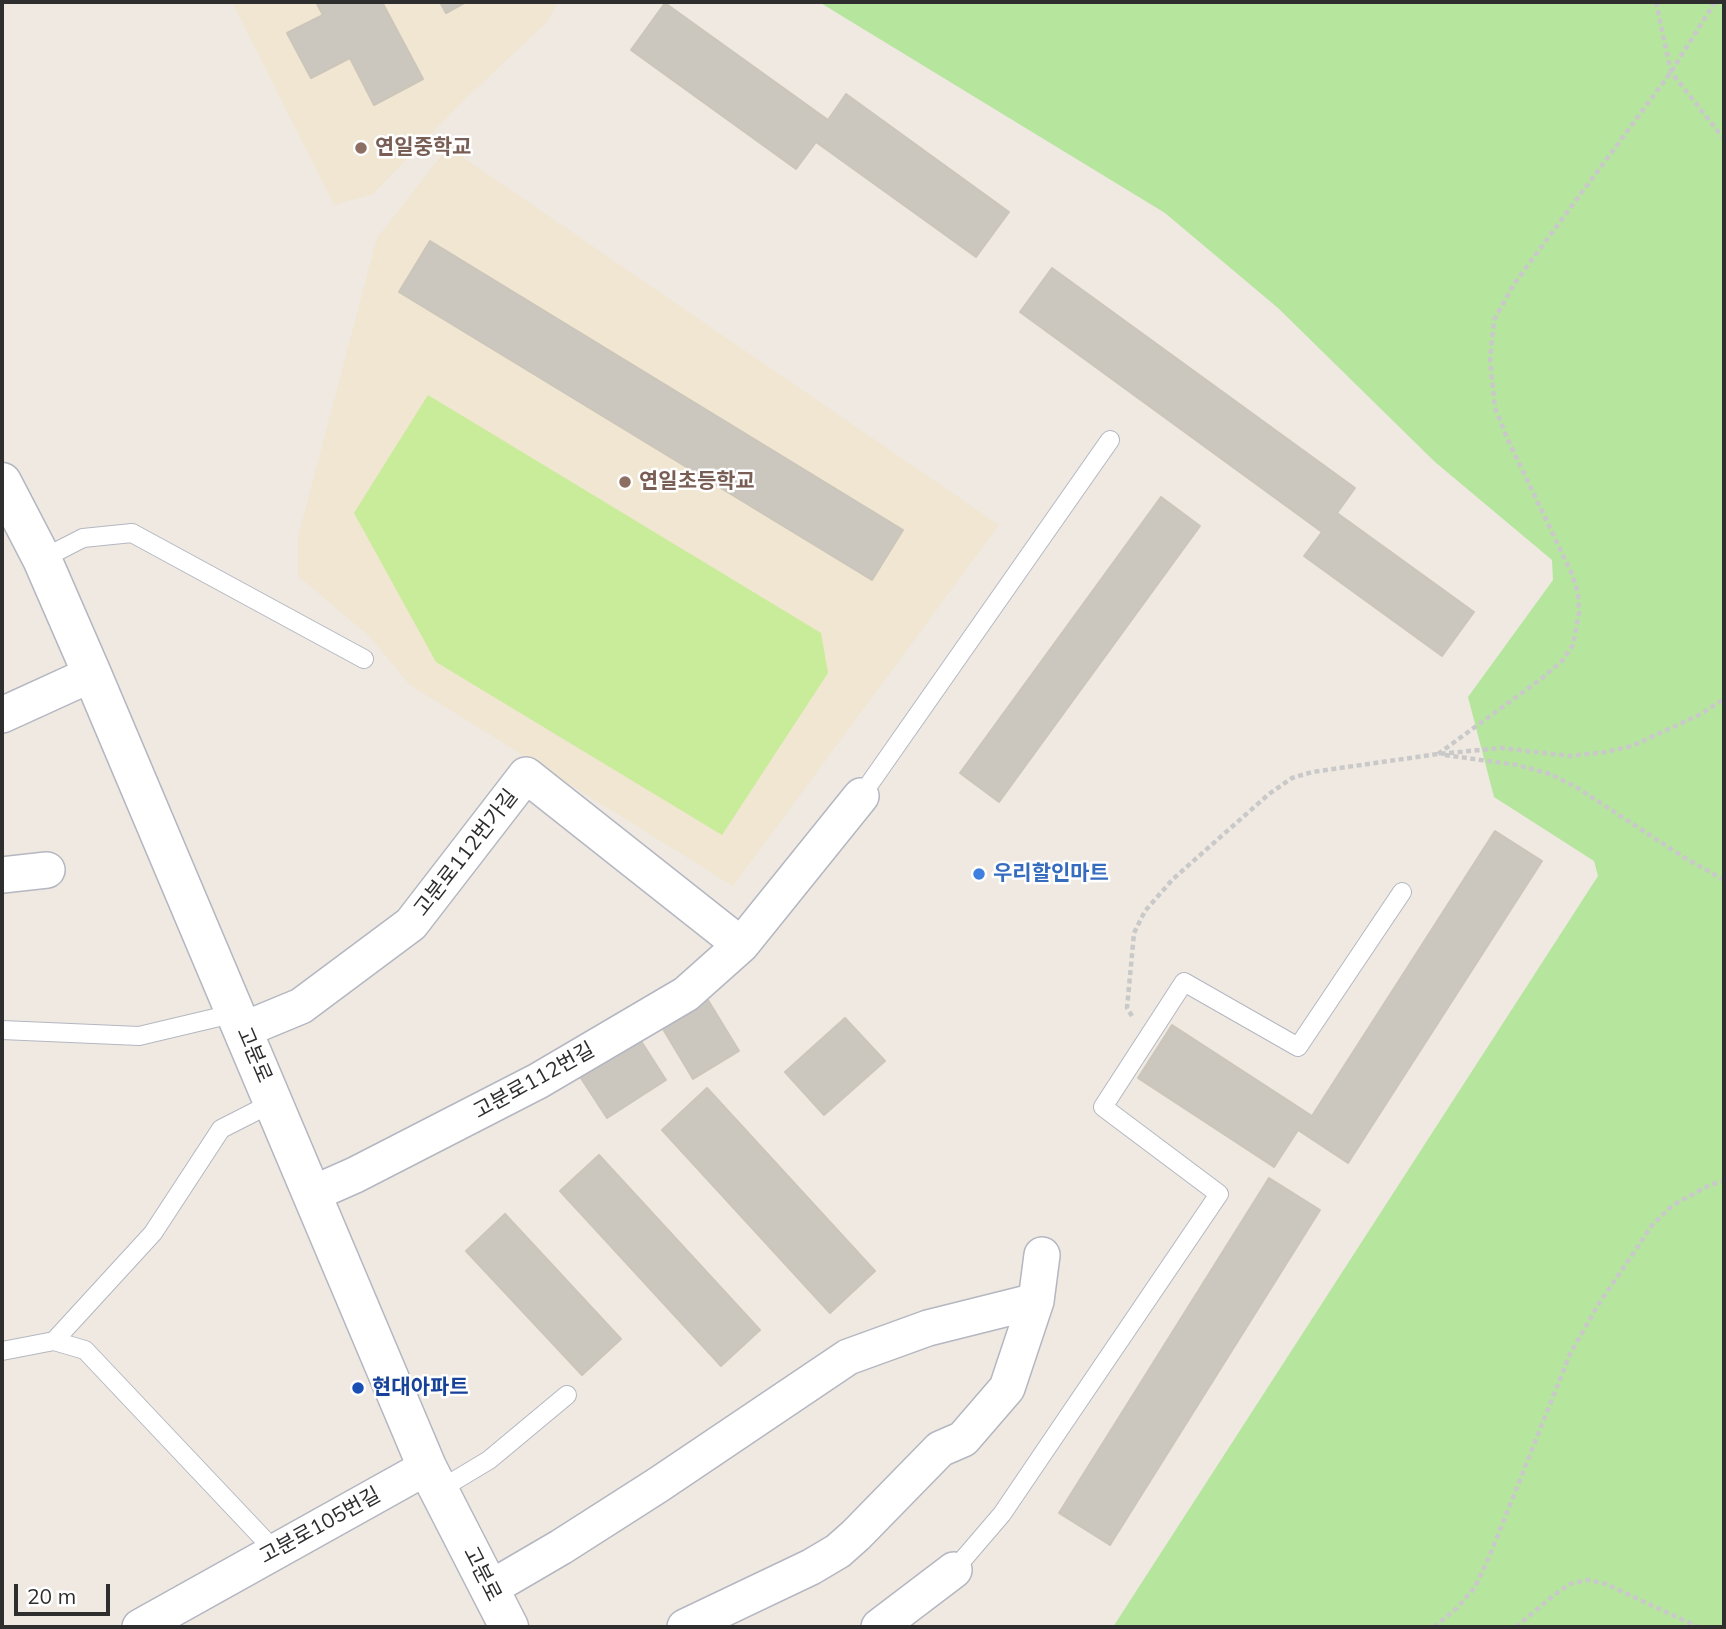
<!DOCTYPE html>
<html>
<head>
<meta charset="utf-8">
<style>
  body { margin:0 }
  #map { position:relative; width:1726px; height:1629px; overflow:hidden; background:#efe9e1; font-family:Mulish,sans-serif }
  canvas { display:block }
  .frame { position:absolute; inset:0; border:4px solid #2e2e2e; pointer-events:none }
  .scale { position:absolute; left:14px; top:1584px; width:96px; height:32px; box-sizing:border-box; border:4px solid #2e2e2e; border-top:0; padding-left:9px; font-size:21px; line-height:24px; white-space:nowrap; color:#2e2e2e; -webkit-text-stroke:5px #fff; paint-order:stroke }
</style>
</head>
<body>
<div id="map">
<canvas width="1726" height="1629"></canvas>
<div class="frame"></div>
<div class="scale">20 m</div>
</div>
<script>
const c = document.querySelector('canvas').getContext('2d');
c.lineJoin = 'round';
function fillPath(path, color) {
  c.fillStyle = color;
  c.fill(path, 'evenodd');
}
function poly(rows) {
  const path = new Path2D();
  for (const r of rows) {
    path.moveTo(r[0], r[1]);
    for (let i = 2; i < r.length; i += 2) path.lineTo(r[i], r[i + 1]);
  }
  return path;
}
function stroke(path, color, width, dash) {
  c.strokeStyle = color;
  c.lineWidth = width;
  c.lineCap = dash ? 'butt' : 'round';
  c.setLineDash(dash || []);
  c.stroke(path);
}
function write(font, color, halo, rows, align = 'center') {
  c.font = font + ' Mulish,"Noto Sans KR",sans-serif';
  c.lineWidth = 5;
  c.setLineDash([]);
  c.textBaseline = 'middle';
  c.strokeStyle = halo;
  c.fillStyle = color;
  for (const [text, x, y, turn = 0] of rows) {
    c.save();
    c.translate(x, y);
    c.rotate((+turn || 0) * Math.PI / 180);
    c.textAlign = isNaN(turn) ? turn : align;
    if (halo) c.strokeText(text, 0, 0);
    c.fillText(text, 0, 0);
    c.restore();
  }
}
fillPath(poly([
  [232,2,558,2,547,22,462,102,373,194,334,205],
  [448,147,999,525,733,886,410,685,368,635,298,576,298,537,377,238]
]), '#f0e6d1');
fillPath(poly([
  [819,2,1724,2,1724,1627,1113,1627,1598,876,1594,861,1494,797,1468,697,1553,580,1552,560,1435,462,1278,308,1165,213]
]), '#b6e59e');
fillPath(poly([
  [428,395,821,633,828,673,722,835,436,662,354,513]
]), '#c9ec9a');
const building = poly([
  [316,2,382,2,423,79,374,105,350,58,311,78,287,33,323,15,316,2],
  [440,2,466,2,446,13,440,2],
  [665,3,828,120,846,94,1009,212,976,257,816,142,796,169,631,50,665,3],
  [430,241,903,530,872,580,399,292,430,241],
  [1052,268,1355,488,1337,513,1474,612,1442,656,1304,556,1322,532,1020,312,1052,268],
  [1161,497,1200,526,999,802,960,773,1161,497],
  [1495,831,1542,861,1348,1163,1298,1130,1274,1167,1138,1078,1172,1025,1312,1116,1495,831],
  [700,987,739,1051,693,1079,654,1014,700,987],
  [845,1018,885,1061,824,1115,785,1072,845,1018],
  [632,1027,666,1080,607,1118,573,1066,632,1027],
  [707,1088,875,1271,830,1313,662,1130,707,1088],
  [599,1155,760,1330,721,1366,560,1191,599,1155],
  [1269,1178,1320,1210,1110,1545,1059,1513,1269,1178],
  [505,1214,621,1339,582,1375,466,1251,505,1214]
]);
fillPath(building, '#cbc7bf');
stroke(building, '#cbc5ba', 2);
const service = poly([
  [42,559,83,538,132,533,364,659],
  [861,796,1110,440],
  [2,1030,139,1036,236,1013],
  [54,1341,153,1233,221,1129,274,1102],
  [2,1351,54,1341,85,1350,275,1551],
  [439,1490,489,1460,567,1395],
  [954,1570,1002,1514,1219,1194,1103,1107,1184,982,1298,1047,1402,892]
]);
const minor = poly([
  [2,715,92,674],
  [2,875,47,870],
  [243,1030,301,1006,411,924,526,775,741,945],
  [312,1194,355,1175,538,1081,686,994,741,945,861,796],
  [489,1589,561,1547,658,1485,848,1357,928,1328,1036,1301],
  [140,1627,427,1467],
  [685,1627,811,1567,838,1551,856,1535,940,1449,963,1439,1007,1388,1036,1301,1042,1255],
  [879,1627,954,1570]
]);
const secondary = poly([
  [2,482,42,559,92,674,427,1467,509,1627]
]);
stroke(service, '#b4b7c1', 20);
stroke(minor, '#b4b7c1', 38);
stroke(secondary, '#b4b7c1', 41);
stroke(poly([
  [1656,2,1671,72,1724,139],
  [1438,754,1541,679,1562,661,1573,645,1579,613,1578,593,1572,574,1508,440,1495,408,1490,360,1494,320,1514,284,1671,72,1715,2],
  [1445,755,1517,765,1550,774,1576,787,1685,858,1724,880],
  [1132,1016,1127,1008,1134,933,1145,911,1173,879,1269,794,1292,778,1312,772,1438,754,1501,748,1570,756,1605,752,1632,746,1701,714,1724,699],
  [1434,1627,1457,1608,1475,1587,1490,1555,1570,1354,1598,1305,1653,1224,1673,1205,1710,1185,1724,1181],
  [1516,1627,1554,1595,1570,1584,1588,1580,1606,1584,1698,1627]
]), '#c9c9c9', 4.5, [5, 3.5]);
stroke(service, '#fff', 18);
stroke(minor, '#fff', 35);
stroke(secondary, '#fff', 38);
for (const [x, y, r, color] of [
  [361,148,7,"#8d6e63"],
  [625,482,7,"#8d6e63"],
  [979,874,7,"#3f7fe0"],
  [358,1388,7,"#1a4fb4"]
]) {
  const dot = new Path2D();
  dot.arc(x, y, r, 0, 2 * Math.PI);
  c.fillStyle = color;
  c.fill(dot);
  stroke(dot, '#fff', 2.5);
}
write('bold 21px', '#785e54', '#fff', [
  ["연일중학교",375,148],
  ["연일초등학교",639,482]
], 'left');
write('21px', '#2e2e2e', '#fff', [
  ["고분로112번가길",466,853,-52],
  ["고분로",254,1055,67],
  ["고분로112번길",534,1081,-29],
  ["고분로105번길",320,1526,-29],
  ["고분로",482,1574,63]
]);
write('bold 21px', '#366cbe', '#fff', [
  ["우리할인마트",993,874]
], 'left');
write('bold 21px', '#164399', '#fff', [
  ["현대아파트",372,1388]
], 'left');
</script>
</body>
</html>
